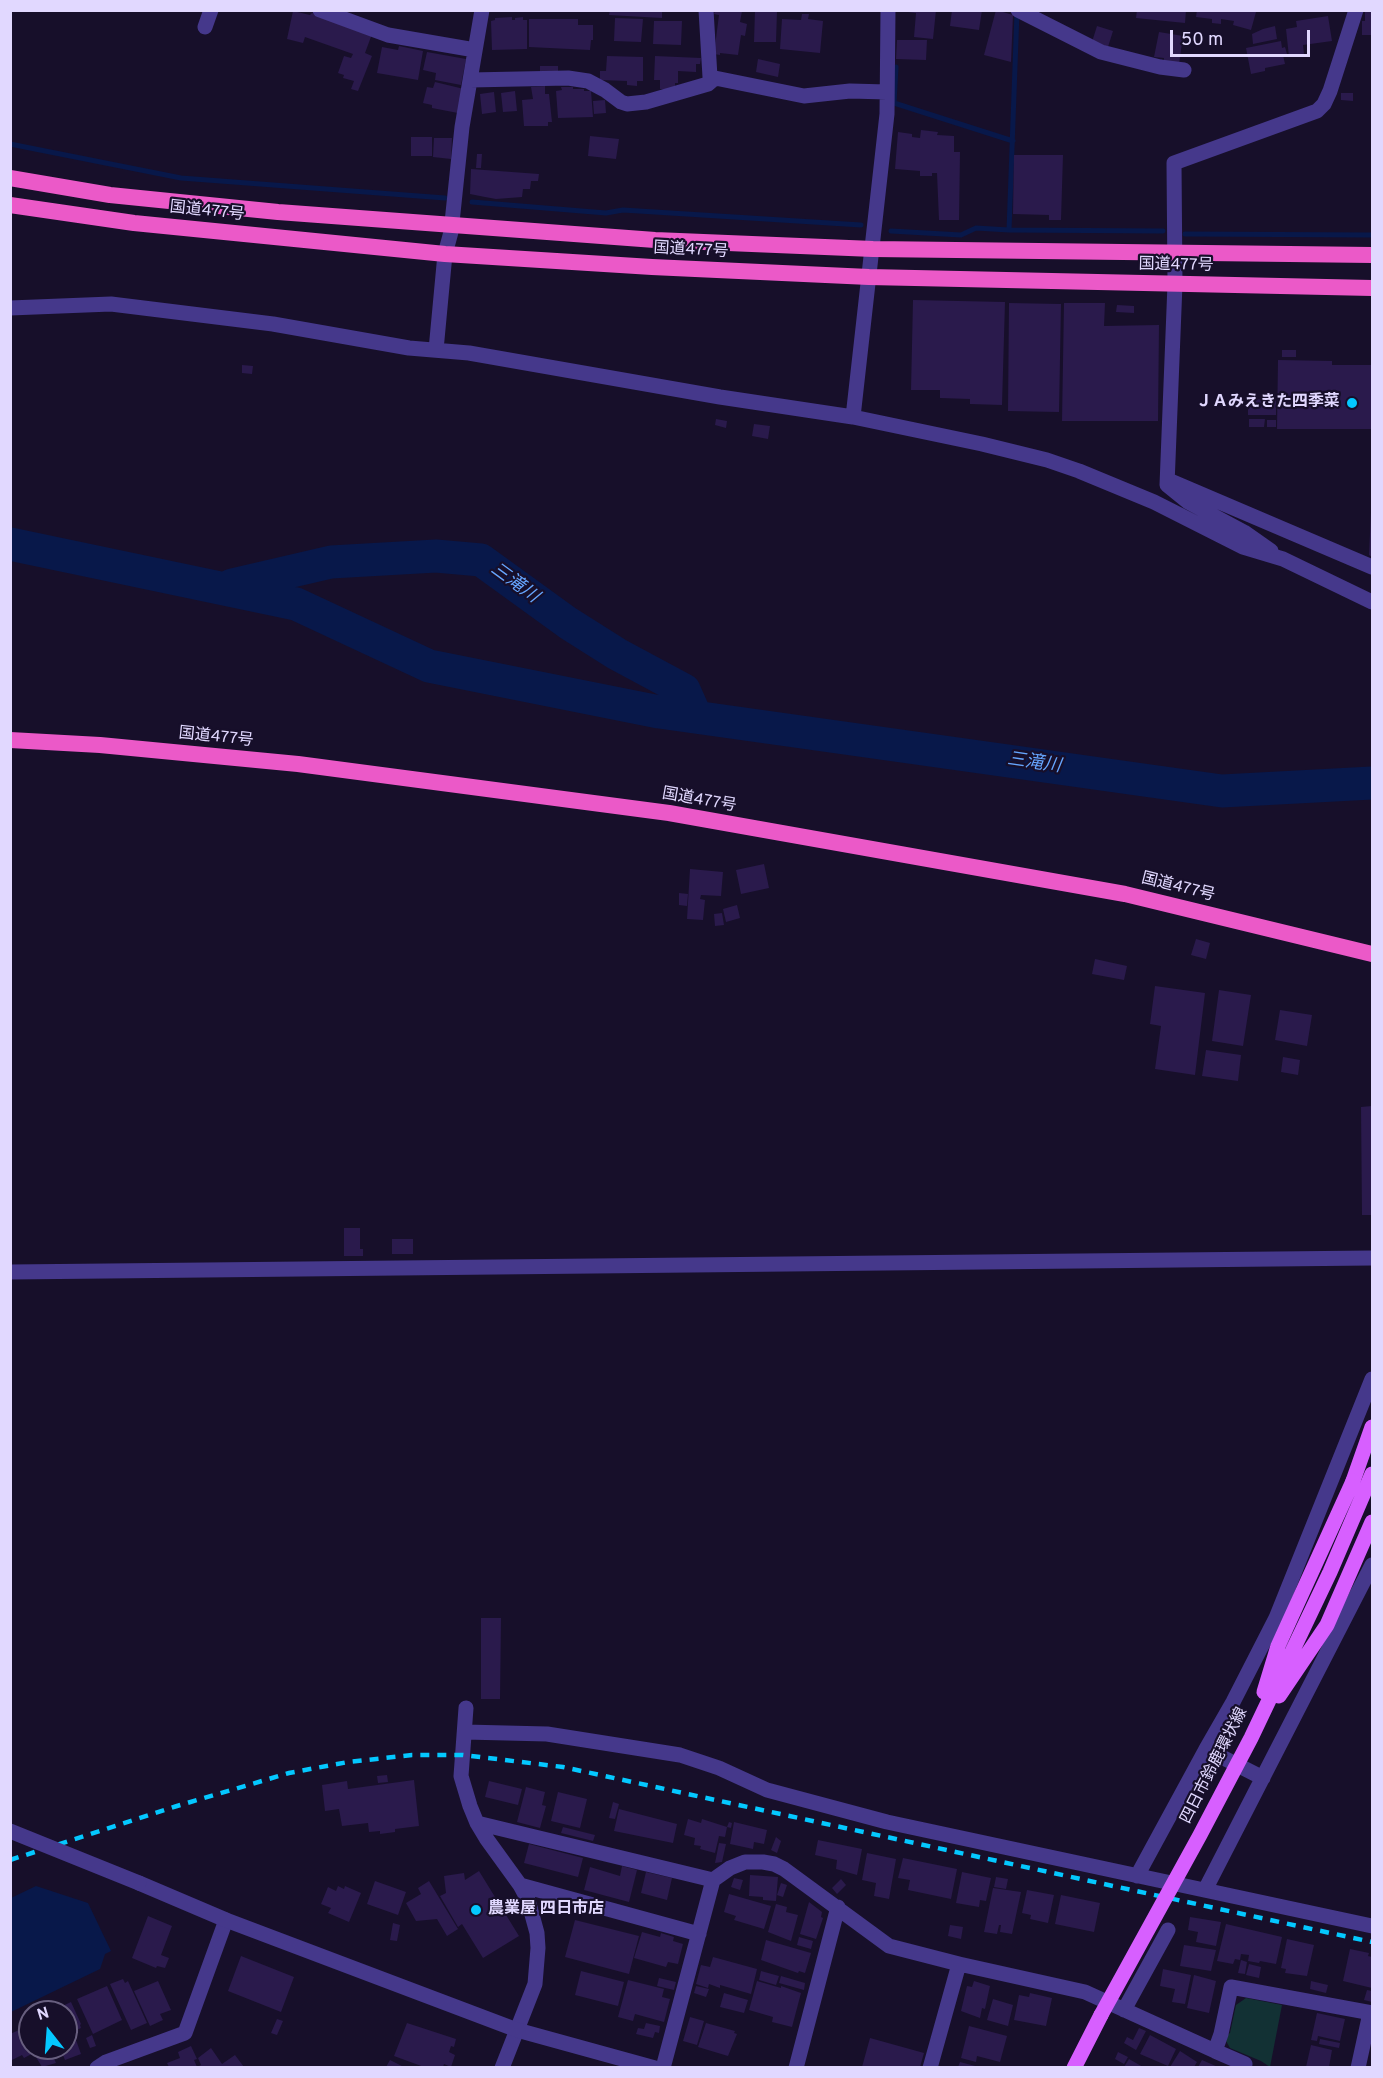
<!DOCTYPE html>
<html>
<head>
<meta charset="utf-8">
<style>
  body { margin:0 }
  #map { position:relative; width:1383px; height:2078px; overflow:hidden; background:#170f2a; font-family:Overpass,sans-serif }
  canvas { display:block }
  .frame { position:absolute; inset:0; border:12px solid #e1d8ff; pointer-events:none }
  .north { position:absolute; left:18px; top:2000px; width:60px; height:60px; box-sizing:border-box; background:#170f2a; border:2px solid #685f7f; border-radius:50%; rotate:343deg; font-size:16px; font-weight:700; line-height:24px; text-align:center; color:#e1d8ff }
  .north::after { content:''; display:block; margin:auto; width:21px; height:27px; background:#04c8ff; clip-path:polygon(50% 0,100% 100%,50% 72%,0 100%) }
  .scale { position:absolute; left:1170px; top:30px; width:140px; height:27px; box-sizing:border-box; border:3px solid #e1d8ff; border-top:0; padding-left:8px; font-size:18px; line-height:21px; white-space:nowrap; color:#e1d8ff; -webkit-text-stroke:4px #170f2a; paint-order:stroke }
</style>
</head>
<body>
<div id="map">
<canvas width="1383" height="2078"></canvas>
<div class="frame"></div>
<div class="north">N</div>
<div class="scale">50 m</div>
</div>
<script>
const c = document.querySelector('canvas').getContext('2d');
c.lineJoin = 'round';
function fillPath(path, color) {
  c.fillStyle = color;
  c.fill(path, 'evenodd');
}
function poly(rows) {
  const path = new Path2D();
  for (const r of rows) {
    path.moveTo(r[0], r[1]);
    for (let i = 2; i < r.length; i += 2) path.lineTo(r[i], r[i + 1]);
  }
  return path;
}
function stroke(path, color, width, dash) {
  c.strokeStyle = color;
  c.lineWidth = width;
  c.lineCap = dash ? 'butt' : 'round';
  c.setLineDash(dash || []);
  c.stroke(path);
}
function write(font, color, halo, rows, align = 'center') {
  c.font = font + ' Overpass,"Noto Sans JP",sans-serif';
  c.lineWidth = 4.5;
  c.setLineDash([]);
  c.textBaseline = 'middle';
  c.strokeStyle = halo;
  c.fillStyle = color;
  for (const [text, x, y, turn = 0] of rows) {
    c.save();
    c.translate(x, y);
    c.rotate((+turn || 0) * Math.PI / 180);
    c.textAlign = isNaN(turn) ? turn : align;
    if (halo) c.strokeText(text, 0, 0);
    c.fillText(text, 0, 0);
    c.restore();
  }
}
fillPath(poly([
  [1246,1998,1282,2005,1270,2067,1261,2061,1230,2048,1226,2041,1227,2035,1230,2033,1236,2005]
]), '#123134');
fillPath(poly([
  [36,1886,88,1903,111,1951,105,1954,100,1969,11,2012,11,1898]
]), '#08184a');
stroke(poly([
  [896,67,894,103,1013,141],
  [10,144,181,178,445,198],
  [472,202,606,213,623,210,861,225],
  [1009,230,1017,12],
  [891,231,961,235,976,228,1009,230,1163,231],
  [1185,234,1372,235]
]), '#08184a', 5);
stroke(poly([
  [10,544,296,604,429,666,659,712,1222,791,1372,783],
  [232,585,331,562,436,556,481,560,568,623,617,654,684,690,696,717]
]), '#08184a', 33);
fillPath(poly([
  [610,10,662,10,662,18,609,15],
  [715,10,742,11,740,22,747,24,745,36,741,35,738,55,720,53,720,55,714,54,719,15,714,14],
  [755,10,777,11,776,42,754,42],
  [908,10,936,10,933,39,914,37,916,13,908,12],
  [952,10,982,10,979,30,950,26],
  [996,10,1013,15,1011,62,984,55],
  [1137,10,1186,10,1185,23,1136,18],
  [1197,10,1253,10,1256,12,1251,30,1233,25,1234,21,1221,19,1221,24,1212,23,1212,19,1196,17],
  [293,11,310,15,312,13,372,34,365,53,372,56,358,91,351,89,354,81,343,78,344,75,338,73,344,56,351,58,353,54,305,37,303,43,287,39],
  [1365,11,1372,11,1372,35,1362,35,1362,21,1365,21],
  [802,14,809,14,808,19,823,21,820,53,780,49,782,19,801,20],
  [1328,16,1332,41,1303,45,1304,54,1289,57,1286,29,1297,27,1296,21],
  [512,17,512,20,515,20,515,18,523,17,523,20,527,20,527,49,492,50,491,21,495,20,495,18],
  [615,18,643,19,641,42,614,41],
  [529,19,578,19,578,25,593,25,593,40,591,40,590,50,529,47],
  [654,21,682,21,681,45,653,44],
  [1097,26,1113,31,1108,47,1092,42],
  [1275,26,1277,39,1253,44,1252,34,1263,29],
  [1159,32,1183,36,1179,64,1164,62,1164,58,1154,57],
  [897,40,927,40,926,60,896,59],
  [1281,41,1282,48,1285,47,1287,54,1283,55,1285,64,1265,68,1265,71,1251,74,1246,48],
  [399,46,423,51,418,80,377,73,382,47,398,50],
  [427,52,466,59,461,85,435,80,436,73,423,70],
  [607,56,643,57,643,81,637,81,637,86,627,85,627,81,600,80,600,71,606,71],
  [655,56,701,58,700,64,696,64,696,72,678,71,678,83,675,83,675,90,660,89,660,80,654,80],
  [758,59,780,64,778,77,756,72],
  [540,66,558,66,558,73,540,74],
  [435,82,464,89,458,113,432,108,432,105,423,103,427,87,433,88],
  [545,86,545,94,549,94,552,122,548,122,548,126,524,126,522,100,533,99,531,87],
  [561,87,573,87,573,89,584,89,584,91,591,91,593,117,558,118,556,91,562,90],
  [515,91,517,111,503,112,501,93],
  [494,92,496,112,482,114,480,94],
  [1341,93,1353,93,1353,101,1341,100],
  [605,100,606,113,594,114,593,101],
  [921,130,938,132,937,135,954,136,954,152,960,152,959,220,939,220,937,173,932,173,932,176,920,176,920,171,895,169,898,132,912,134,912,137,920,138],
  [590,136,619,139,616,159,588,156],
  [411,137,432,137,432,156,411,156],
  [434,138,452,138,451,159,433,157],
  [477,154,482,154,481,168,476,168],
  [1014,155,1063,155,1061,220,1049,220,1049,215,1013,214],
  [471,169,539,174,538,181,531,181,530,189,523,189,522,197,496,199,485,197,470,194],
  [913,300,1005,302,1002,405,970,404,970,399,940,398,940,390,911,390],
  [1009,303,1061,304,1059,412,1008,411],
  [1064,303,1105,303,1104,326,1159,325,1158,421,1062,421],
  [1117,305,1134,306,1134,313,1116,312],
  [1282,350,1296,350,1296,357,1282,357],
  [1278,360,1332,361,1332,365,1372,365,1372,429,1277,429],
  [242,365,253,366,252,374,242,373],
  [1248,399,1276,400,1276,415,1248,415],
  [716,419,727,421,726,428,715,425],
  [1249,419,1265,419,1264,427,1249,427],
  [1267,420,1276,420,1276,427,1267,427],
  [754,424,770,426,768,439,752,436],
  [1371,512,1372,512,1372,557,1369,555],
  [764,864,769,888,741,894,736,870],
  [690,869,723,872,721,896,701,895,700,899,705,900,703,920,687,919],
  [679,893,688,894,687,906,679,905],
  [737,905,740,918,726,922,723,909],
  [722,913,724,925,715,926,714,914],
  [1196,939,1210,943,1206,959,1191,955],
  [1095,959,1127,966,1124,980,1092,974],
  [1155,986,1205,993,1195,1075,1155,1069,1161,1026,1150,1024],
  [1219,990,1251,995,1243,1046,1212,1041],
  [1280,1010,1312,1015,1307,1046,1275,1040],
  [1206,1050,1241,1055,1238,1081,1202,1076],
  [1283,1057,1300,1060,1298,1075,1281,1072],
  [1372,1106,1372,1215,1362,1215,1361,1107],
  [344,1228,360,1228,360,1249,363,1249,363,1256,344,1256],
  [392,1239,413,1239,413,1254,392,1254],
  [481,1618,501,1618,500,1699,481,1699],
  [387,1775,388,1782,378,1783,377,1776],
  [414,1780,419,1826,395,1829,395,1832,380,1834,380,1831,369,1832,368,1823,342,1826,339,1809,325,1811,322,1785,347,1781,348,1789],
  [489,1781,522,1789,518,1805,485,1797],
  [526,1787,545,1792,542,1805,546,1806,540,1828,517,1822],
  [558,1792,587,1799,580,1828,551,1821],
  [613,1802,619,1804,615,1819,609,1818],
  [619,1809,677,1824,673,1843,614,1831],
  [688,1819,701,1823,702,1819,727,1827,729,1822,732,1823,731,1828,727,1827,725,1837,719,1836,715,1853,700,1849,701,1846,694,1845,695,1838,684,1835],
  [734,1822,767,1830,764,1844,754,1842,753,1849,730,1844],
  [563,1827,595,1835,593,1841,561,1833],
  [776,1837,781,1841,777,1853,771,1850],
  [818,1840,862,1849,857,1875,836,1869,837,1860,815,1855],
  [719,1843,726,1844,722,1862,715,1863],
  [529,1844,583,1858,578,1877,524,1863],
  [867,1853,896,1859,889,1899,874,1896,876,1883,862,1880],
  [903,1858,957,1869,951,1899,908,1890,910,1880,898,1878],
  [622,1866,637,1870,629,1902,584,1890,590,1867,620,1876],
  [479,1871,519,1936,483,1958,462,1924,458,1927,440,1896,446,1893,444,1876,464,1873,465,1880],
  [646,1872,672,1878,667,1900,641,1893],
  [962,1872,991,1878,986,1901,980,1900,979,1907,956,1903],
  [750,1875,778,1877,776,1901,763,1900,763,1897,749,1896],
  [996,1877,1008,1879,1006,1889,994,1887],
  [734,1878,743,1880,740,1890,731,1887],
  [841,1879,846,1885,837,1894,832,1888],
  [375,1881,406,1892,398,1915,367,1904],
  [429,1881,458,1929,447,1936,437,1919,416,1921,406,1903,421,1894,418,1888],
  [781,1883,787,1885,783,1897,777,1895],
  [338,1886,344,1889,345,1886,361,1893,349,1922,328,1913,331,1908,321,1904,328,1887,336,1891],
  [993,1888,1021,1892,1012,1934,1000,1932,1001,1925,999,1925,997,1934,984,1932],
  [1027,1890,1054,1895,1048,1923,1030,1919,1031,1915,1022,1913],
  [729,1894,771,1906,764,1929,734,1920,736,1916,724,1912],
  [1061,1895,1100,1903,1094,1932,1055,1924],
  [809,1902,822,1912,821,1917,823,1918,816,1939,800,1934],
  [776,1904,787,1907,786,1912,798,1915,791,1941,768,1932],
  [148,1916,172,1926,161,1955,169,1958,165,1968,157,1966,156,1968,132,1958],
  [1190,1917,1221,1922,1216,1946,1196,1942,1198,1932,1188,1930],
  [575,1920,639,1936,629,1974,565,1957],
  [393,1923,400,1925,397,1941,390,1940],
  [1226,1924,1282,1937,1276,1964,1260,1961,1259,1963,1248,1961,1249,1955,1241,1954,1240,1960,1235,1959,1233,1964,1217,1961],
  [950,1925,963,1927,961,1939,948,1936],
  [642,1932,660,1937,661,1933,674,1937,673,1941,683,1944,678,1964,668,1962,666,1967,634,1958],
  [799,1937,813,1941,811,1949,797,1945],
  [1287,1939,1314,1945,1307,1976,1285,1973,1286,1969,1281,1968],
  [766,1940,811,1953,805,1973,799,1971,798,1973,761,1960],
  [1184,1945,1216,1950,1211,1971,1180,1966],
  [1350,1949,1369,1953,1368,1956,1372,1957,1372,1988,1343,1981],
  [241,1956,294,1977,281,2012,228,1991],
  [713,1957,757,1969,751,1994,720,1985,720,1988,709,1984,708,1988,696,1984,701,1965,710,1967],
  [1241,1960,1247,1962,1245,1974,1238,1973],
  [1249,1964,1261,1967,1259,1978,1246,1975],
  [1163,1969,1191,1975,1185,2004,1172,2002,1175,1989,1160,1986],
  [581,1971,624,1982,618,2006,575,1995],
  [761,1971,779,1976,776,1985,759,1980],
  [1194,1975,1216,1981,1209,2013,1187,2008],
  [781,1976,805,1983,804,1990,779,1983],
  [659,1978,676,1982,674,1990,657,1986],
  [123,1979,125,1983,128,1981,147,2023,131,2030,110,1984],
  [628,1980,664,1989,662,1997,670,1999,664,2022,635,2014,633,2021,618,2017],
  [158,1981,171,2010,160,2014,163,2020,150,2026,134,1991],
  [757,1981,781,1988,781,1986,801,1993,792,2027,772,2022,773,2017,749,2010],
  [974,1981,990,1986,985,2009,982,2008,980,2018,961,2011,967,1986,972,1987],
  [1311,1981,1328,1985,1326,1993,1310,1989],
  [107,1986,122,2020,93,2034,77,1999],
  [696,1986,709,1989,706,1997,694,1993],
  [1367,1990,1372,1991,1372,2002,1364,2000],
  [724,1993,748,2000,744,2013,720,2007],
  [1030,1993,1052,1998,1046,2026,1014,2020,1019,1995,1029,1997],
  [993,1999,1013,2005,1008,2026,987,2020],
  [71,2002,81,2024,80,2025,81,2028,66,2035,66,2012,54,2010],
  [1317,2013,1345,2019,1340,2041,1318,2036,1317,2041,1311,2040],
  [690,2017,704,2021,697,2045,683,2041],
  [277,2019,283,2021,277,2035,271,2033],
  [407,2023,456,2039,454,2047,451,2046,449,2052,455,2055,451,2067,444,2064,443,2067,424,2067,394,2056],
  [646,2023,660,2026,659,2033,655,2032,653,2038,636,2034,638,2028,644,2029],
  [706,2023,735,2031,734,2033,737,2034,728,2056,698,2047],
  [28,2026,30,2030,30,2048,43,2048,24,2058,22,2055,12,2060,10,2034],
  [969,2026,1007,2036,1000,2062,977,2056,976,2062,961,2058],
  [1139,2028,1146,2031,1136,2050,1124,2043,1127,2037,1133,2040],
  [92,2035,96,2046,90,2048,86,2038],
  [1150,2035,1176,2049,1168,2066,1140,2054],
  [870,2038,924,2053,920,2067,862,2067],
  [1320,2039,1340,2043,1339,2048,1319,2044],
  [76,2040,81,2054,65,2060,60,2048,66,2048,66,2044],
  [1311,2045,1332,2050,1329,2067,1306,2067],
  [191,2046,197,2059,194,2060,197,2067,201,2065,198,2058,211,2048,222,2064,235,2055,244,2067,169,2067,167,2063,180,2058,178,2052],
  [50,2050,56,2063,42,2067,36,2057],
  [1180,2051,1197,2062,1194,2067,1170,2067],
  [1118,2052,1128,2057,1124,2064,1115,2059],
  [1129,2059,1143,2067,1124,2067],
  [390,2060,404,2067,386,2067],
  [1202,2060,1218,2067,1198,2067],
  [960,2062,979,2067,958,2067]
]), '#2a1a4c');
stroke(poly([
  [320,10,388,35,475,50],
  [706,10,710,77,804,96,850,91,887,92],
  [1018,10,1101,52,1160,67,1184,70],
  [205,27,211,10],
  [470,80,568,78,588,81,605,90,621,102,627,104,646,102,708,84,715,78],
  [10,308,111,304,273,324,409,348,469,353,720,397,853,417,982,444,1047,460,1079,471,1154,502,1243,547,1283,559,1372,602],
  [436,350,445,254,451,232,462,127,482,10],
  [853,417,887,114,888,10],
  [1168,480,1372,567],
  [1271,551,1244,532,1188,502,1167,485,1175,284,1174,163,1317,111,1324,104,1330,91,1356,10],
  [10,1272,1372,1258],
  [466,1708,461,1776,470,1806,477,1823,486,1838,520,1885,528,1900,537,1933,538,1948,535,1984,502,2068],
  [465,1732,547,1734,680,1755,719,1768,767,1790,887,1822,1372,1926],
  [1206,1749,1263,1778],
  [477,1823,713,1880],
  [1137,1876,1206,1749,1233,1702,1276,1618,1372,1379],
  [520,1885,699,1934],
  [1205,1890,1372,1565],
  [1124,2010,1168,1930],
  [1215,2051,1245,2064,1244,2068],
  [97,2068,106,2062,185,2033,226,1920],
  [663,2068,713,1880,730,1868,745,1862,763,1862,774,1864,784,1869,889,1946,959,1964,1085,1992,1215,2051,1221,2034,1231,1987,1372,2013],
  [796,2068,838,1907],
  [930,2068,959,1964],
  [1358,2068,1370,2013]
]), '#45388b', 15);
stroke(poly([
  [139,1883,226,1920,517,2030,655,2068]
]), '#45388b', 15);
stroke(poly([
  [1353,1481,1372,1427],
  [1074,2068,1101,2015]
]), '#d75fff', 15);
stroke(poly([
  [10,178,110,195,278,212,655,240,873,249,1372,255],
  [10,205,134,223,445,254,652,267,869,277,1372,288],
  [10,740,100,745,298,764,669,813,1125,894,1372,954]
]), '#eb59c8', 16);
stroke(poly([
  [10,1860,177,1806,289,1773,348,1762,412,1755,463,1755,563,1767,1372,1942]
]), '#04c8ff', 4.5, [9, 8]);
stroke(poly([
  [10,1831,139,1883]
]), '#45388b', 15);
stroke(poly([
  [1264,1692,1278,1646,1353,1481],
  [1279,1696,1327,1625,1372,1522],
  [1101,2015,1200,1835,1251,1738,1330,1572,1372,1474]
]), '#d75fff', 15);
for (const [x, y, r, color] of [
  [1352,403,6,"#04c8ff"],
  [476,1910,6,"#04c8ff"]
]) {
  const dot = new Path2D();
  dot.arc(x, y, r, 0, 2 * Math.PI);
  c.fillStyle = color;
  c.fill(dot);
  stroke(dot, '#170f2a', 2);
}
write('16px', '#e1d8ff', '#170f2a', [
  ["国道477号",207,212,6],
  ["国道477号",691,251,3],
  ["国道477号",1176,266,1],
  ["国道477号",216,738,6],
  ["国道477号",699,801,10],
  ["国道477号",1178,888,14],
  ["四日市鈴鹿環状線",1215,1766,-63]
]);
write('bold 16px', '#e1d8ff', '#170f2a', [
  ["ＪＡみえきた四季菜",1340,403],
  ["農業屋 四日市店",488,1910,"left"]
], 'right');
write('italic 18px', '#66a6ff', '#170f2a', [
  ["三滝川",514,584,36],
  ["三滝川",1034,764,8]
]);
</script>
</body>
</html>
